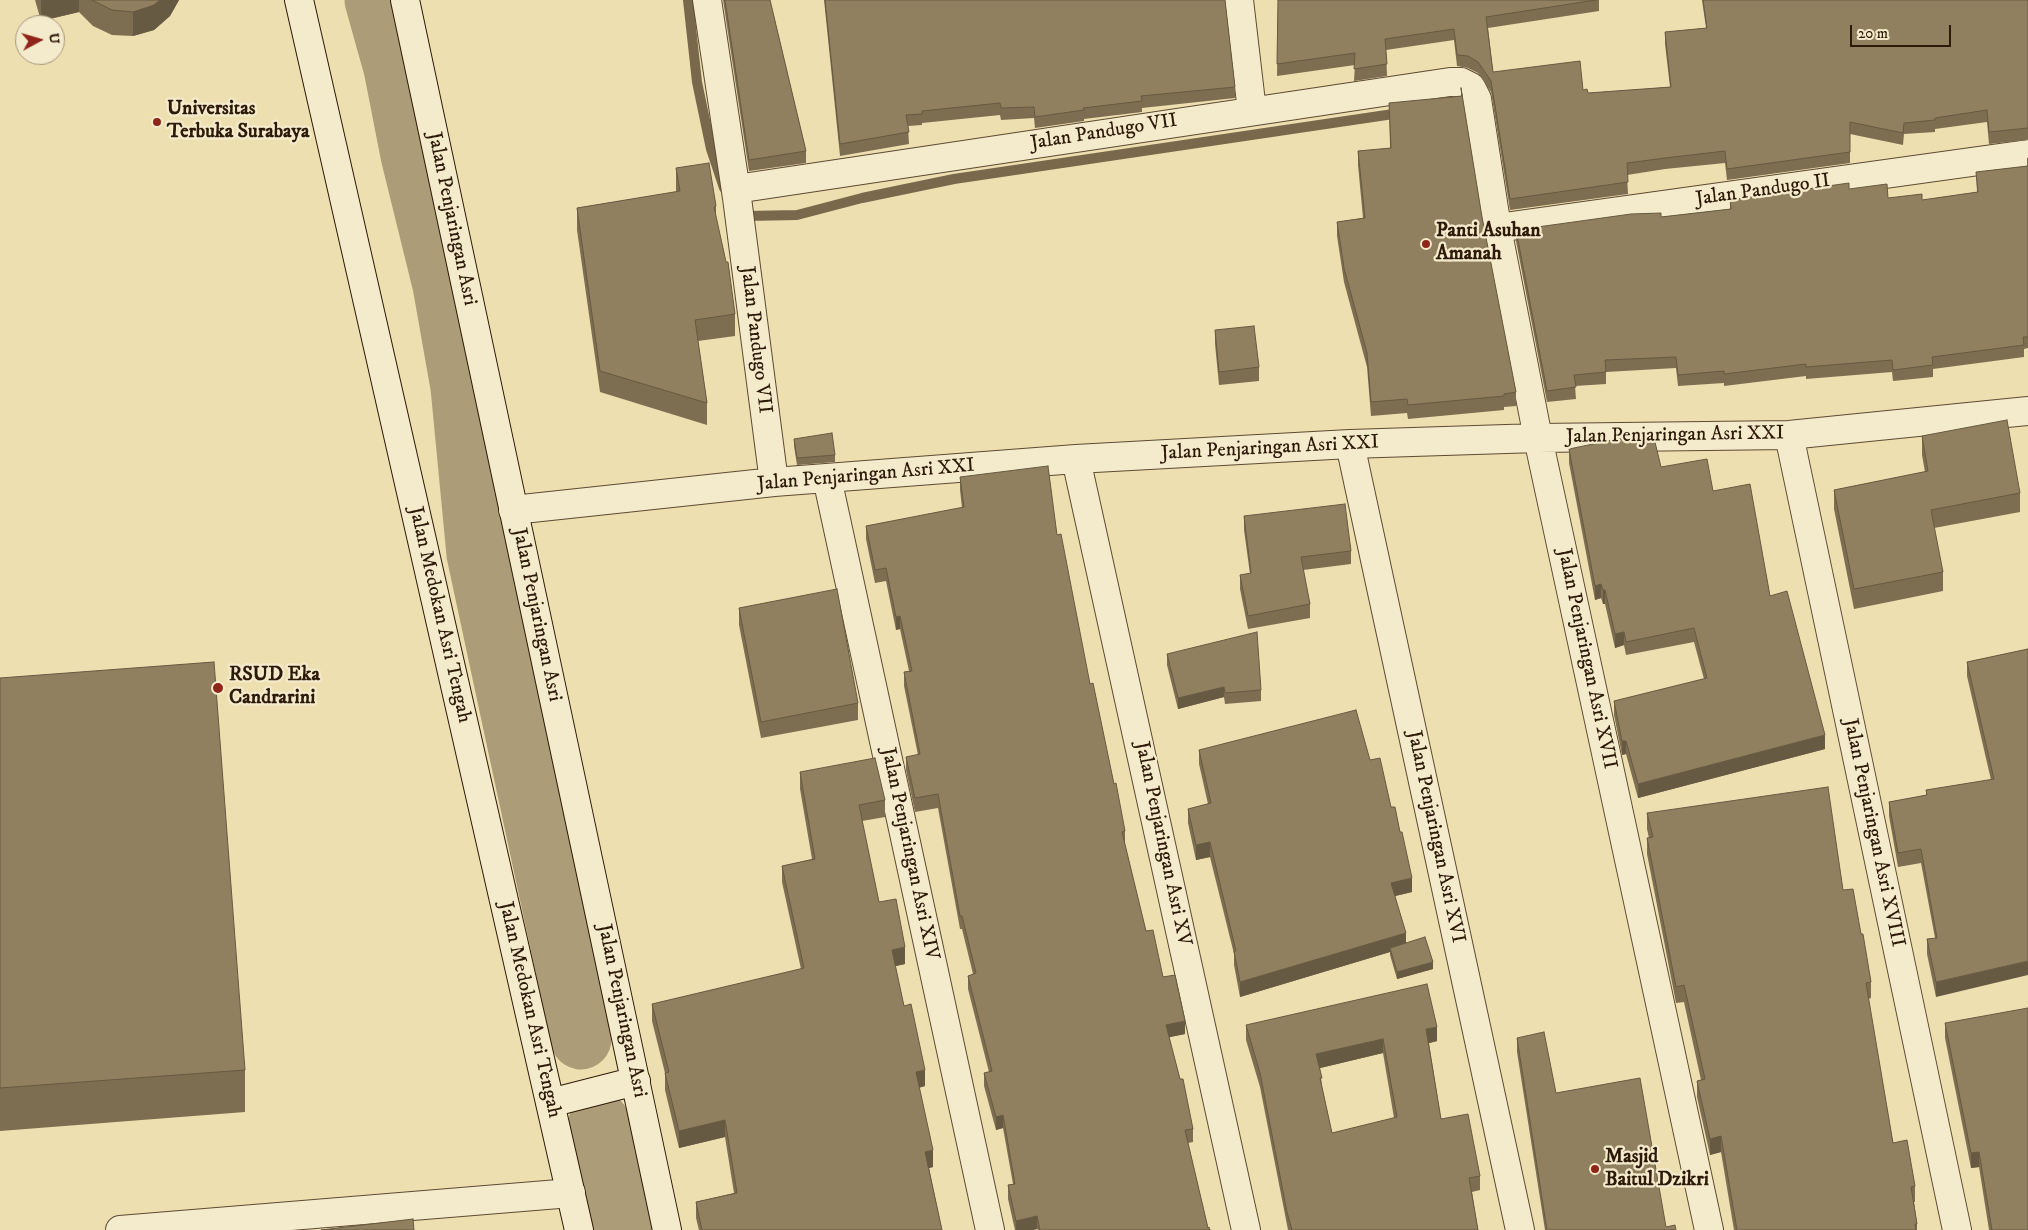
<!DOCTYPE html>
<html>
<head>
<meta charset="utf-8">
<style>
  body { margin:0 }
  #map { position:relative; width:2028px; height:1230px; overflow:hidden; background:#eedfb0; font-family:"IM FELL DW Pica",serif }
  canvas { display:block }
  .north { position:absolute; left:15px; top:15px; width:50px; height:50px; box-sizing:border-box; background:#f4eacc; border:1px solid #a4977e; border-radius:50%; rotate:84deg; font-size:14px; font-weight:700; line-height:20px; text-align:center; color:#2d1a08 }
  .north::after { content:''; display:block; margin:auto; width:18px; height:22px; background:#8f2418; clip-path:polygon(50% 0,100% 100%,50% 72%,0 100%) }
  .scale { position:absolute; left:1850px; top:25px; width:101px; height:22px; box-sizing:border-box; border:2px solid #2d1a08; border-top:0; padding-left:6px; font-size:15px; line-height:18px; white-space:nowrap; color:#2d1a08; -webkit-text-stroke:4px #f4eacc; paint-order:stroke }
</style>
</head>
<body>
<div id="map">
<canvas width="2028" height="1230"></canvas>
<div class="north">U</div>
<div class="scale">20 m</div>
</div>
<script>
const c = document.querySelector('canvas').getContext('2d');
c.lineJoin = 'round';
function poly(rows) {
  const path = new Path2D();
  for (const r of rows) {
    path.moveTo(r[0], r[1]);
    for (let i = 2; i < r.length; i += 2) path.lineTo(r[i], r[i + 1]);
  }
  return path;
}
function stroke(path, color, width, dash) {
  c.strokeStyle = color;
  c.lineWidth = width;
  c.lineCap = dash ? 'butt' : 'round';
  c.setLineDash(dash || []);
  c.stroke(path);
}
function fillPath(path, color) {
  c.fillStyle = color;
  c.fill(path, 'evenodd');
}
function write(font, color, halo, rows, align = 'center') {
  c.font = font + ' "IM FELL DW Pica",serif';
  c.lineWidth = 4.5;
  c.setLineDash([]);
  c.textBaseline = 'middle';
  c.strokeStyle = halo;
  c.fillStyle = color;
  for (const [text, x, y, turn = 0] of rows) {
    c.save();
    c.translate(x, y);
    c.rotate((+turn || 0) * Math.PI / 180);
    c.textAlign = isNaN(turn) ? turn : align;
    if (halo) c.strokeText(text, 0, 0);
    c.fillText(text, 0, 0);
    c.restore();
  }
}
stroke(poly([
  [688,0,697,82,711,149,724,188],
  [742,213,747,216,797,215,862,198,954,179,1400,113]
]), '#79684b', 10);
stroke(poly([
  [375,0,394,68,411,155,443,285,461,387,477,554,581,1039],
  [599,1122,622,1230]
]), '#ac9c77', 61);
const street = poly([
  [707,0,737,198,774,482],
  [1239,0,1252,111],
  [736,189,1450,82,1461,82,1471,87,1477,99,1497,228,1538,438,1709,1230],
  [1497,228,2028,154],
  [1789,435,1957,1230],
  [1350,444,1520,1230],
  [1076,459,1246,1230],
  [827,478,990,1230],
  [513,510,774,482,1076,459,1350,444,1538,438,1789,435,2028,411],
  [120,1230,571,1193]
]);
const secondary = poly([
  [299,0,579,1230],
  [405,0,667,1230],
  [550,1103,636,1081]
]);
stroke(street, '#5d4b32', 30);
stroke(secondary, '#2d1a08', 30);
stroke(street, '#f4eacc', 28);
stroke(secondary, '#f4eacc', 28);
fillPath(poly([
  [35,0,179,0,170,16,154,30,133,36,112,35,93,26,79,12,41,21],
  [723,0,770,0,806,151,806,163,749,171],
  [824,0,1225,0,1235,87,1235,98,1142,108,1142,112,1084,119,1084,121,1035,128,1034,118,1001,120,1000,115,922,123,922,125,908,126,909,144,840,156],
  [1278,0,1599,0,1599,11,1488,28,1493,72,1583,90,1588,93,1670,87,1665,44,1665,32,1706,28,1702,0,2028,0,2028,140,1989,144,1987,122,1935,129,1935,132,1904,134,1903,145,1850,134,1850,163,1727,180,1725,163,1665,169,1627,175,1628,194,1510,210,1491,92,1478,73,1468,68,1457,66,1454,40,1386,50,1387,76,1354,81,1355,65,1277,76],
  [1461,88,1482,217,1516,392,1516,406,1504,407,1504,410,1408,419,1407,413,1371,416,1367,367,1344,282,1337,236,1337,222,1363,218,1358,165,1358,151,1390,148,1389,103,1461,96],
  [2027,158,2028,158,2028,348,2024,349,2024,357,1933,369,1933,377,1893,381,1892,372,1806,379,1806,376,1724,386,1724,383,1678,386,1676,368,1606,372,1606,384,1575,386,1576,399,1547,402,1516,241,1516,230,1661,217,1730,209,1730,200,1849,189,1888,198,1922,200,1977,192,1976,172,2027,166],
  [676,168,716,206,716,218,735,314,735,336,698,341,707,403,707,425,600,392,577,230,577,208,676,192],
  [1215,330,1259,367,1259,381,1219,385,1215,344],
  [1922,436,2020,493,2020,512,1934,528,1943,572,1943,591,1854,609,1834,509,1834,490,1925,472,1922,455],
  [794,439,835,455,835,462,797,465,794,446],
  [1569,449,1661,467,1713,491,1770,596,1825,749,1638,798,1626,754,1622,755,1614,715,1614,701,1704,679,1694,642,1626,655,1624,645,1615,648,1605,604,1603,604,1601,598,1595,600,1569,463],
  [960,477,1057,535,1090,684,1125,831,1125,845,1146,931,1185,1034,1169,1037,1193,1129,1193,1142,1188,1143,1208,1228,1210,1230,1038,1230,1037,1229,1033,1230,1015,1230,1008,1199,1008,1185,1013,1184,1003,1128,996,1130,984,1086,984,1073,989,1072,968,989,968,976,973,974,962,929,960,929,938,808,915,812,906,770,906,757,918,755,904,686,904,672,909,671,900,629,896,630,886,581,875,583,866,539,866,526,962,508,960,490],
  [1244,516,1351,551,1351,564,1303,570,1310,604,1310,618,1248,629,1240,589,1240,575,1250,574,1244,530],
  [739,608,858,703,858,720,761,738,739,625],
  [2028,649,1936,997,1927,954,1927,939,1935,938,1921,863,1898,867,1889,816,1889,802,1926,795,1926,790,1991,780,1967,676,1967,662],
  [1167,654,1261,690,1261,701,1225,704,1224,697,1178,709,1167,665],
  [0,678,245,1070,245,1112,0,1131],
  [1199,750,1370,760,1391,807,1412,892,1395,896,1406,943,1433,969,1397,979,1390,955,1390,952,1240,997,1234,965,1234,954,1210,857,1196,860,1188,823,1188,809,1208,804,1199,764],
  [800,772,885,800,885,817,862,821,879,902,905,964,895,966,904,1006,925,1086,919,1088,933,1167,929,1168,942,1230,699,1230,696,1218,696,1202,734,1193,725,1137,679,1148,665,1090,665,1073,652,1021,652,1004,801,969,782,882,782,866,812,859,800,789],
  [1647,813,1843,890,1861,934,1871,982,1871,998,1868,999,1893,1143,1915,1186,1915,1202,1914,1202,1917,1224,1917,1230,1734,1230,1721,1152,1710,1155,1697,1097,1697,1081,1701,1080,1684,1002,1676,1003,1647,854,1647,838,1649,838,1647,829],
  [1945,1023,2028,1230,1989,1230,1979,1167,1971,1168,1945,1038],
  [1246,1025,1437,1041,1429,1043,1441,1119,1480,1176,1480,1190,1472,1192,1478,1230,1288,1230,1260,1087,1246,1040],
  [1383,1053,1394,1118,1332,1133,1322,1087,1320,1068],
  [1517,1038,1556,1093,1666,1227,1676,1230,1545,1230,1517,1052]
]), '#7d6e52');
fillPath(poly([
  [41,0,79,0,79,12,41,21],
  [160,0,179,0,170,16,154,30,133,36,133,12],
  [1601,584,1601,598,1595,600,1595,586],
  [1603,590,1605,590,1605,604,1603,604],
  [900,616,900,629,896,630,896,617],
  [1624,632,1624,645,1615,648,1615,634],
  [1224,687,1224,697,1178,709,1178,698],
  [1825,735,1825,749,1638,798,1638,784],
  [1622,741,1626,741,1626,754,1622,755],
  [1210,842,1210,857,1196,860,1196,845],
  [1412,878,1412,892,1391,897,1391,883],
  [1406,933,1406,947,1390,948,1390,952,1240,997,1240,982],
  [905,947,905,964,892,967,892,950],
  [2028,961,2028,975,1936,997,1936,982],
  [1433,962,1433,969,1397,979,1397,972],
  [1185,1021,1185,1034,1166,1038,1166,1025],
  [1437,1027,1437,1041,1426,1044,1426,1029],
  [1383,1039,1383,1053,1316,1069,1316,1054],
  [925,1070,925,1086,916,1088,916,1072],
  [1003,1115,1003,1128,996,1130,996,1117],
  [725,1120,725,1137,679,1148,679,1131],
  [1721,1136,1721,1152,1710,1155,1710,1139],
  [933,1150,933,1167,925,1169,925,1152],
  [1979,1152,1979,1167,1971,1168,1971,1153],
  [1037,1216,1037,1229,1033,1230,1016,1230,1016,1221]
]), '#665a42');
const building = poly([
  [92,0,160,0,154,5,133,12,112,10,92,0],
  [725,0,770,0,806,151,749,160,725,0],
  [825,0,1225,0,1235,87,1141,96,1142,101,1083,108,1084,110,1035,117,1034,107,1001,108,1000,103,922,111,922,114,906,115,909,132,840,144,825,0],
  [1278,0,1596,0,1486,17,1493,72,1580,61,1583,90,1587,89,1588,93,1671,87,1665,32,1707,28,1703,0,2028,0,2028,128,1989,132,1987,110,1935,118,1935,120,1904,123,1903,133,1850,122,1850,152,1727,169,1725,151,1665,158,1627,163,1628,182,1510,199,1491,81,1478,62,1468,56,1457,55,1454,29,1385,39,1387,64,1354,69,1355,53,1277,64,1278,0],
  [1461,88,1482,217,1516,392,1504,394,1504,396,1408,405,1407,399,1371,402,1367,353,1344,268,1337,222,1365,218,1358,151,1391,148,1389,103,1462,96,1461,88],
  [709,163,716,206,714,207,726,262,728,262,735,314,695,320,707,403,600,371,577,208,680,191,676,168,709,163],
  [2028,166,2028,337,2023,337,2024,345,1932,357,1933,365,1893,370,1892,360,1806,367,1806,364,1724,374,1724,371,1678,375,1676,357,1605,360,1606,372,1574,375,1576,387,1547,391,1516,230,1631,214,1661,213,1661,217,1731,209,1730,200,1849,183,1849,189,1887,184,1888,198,1922,194,1922,200,1978,192,1976,172,2028,166],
  [1254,326,1259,367,1219,372,1215,330,1254,326],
  [2007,420,2020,493,1931,510,1943,572,1854,589,1834,490,1928,471,1922,436,2007,420],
  [832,433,835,455,797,458,794,439,832,433],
  [1654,438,1661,467,1707,459,1713,491,1750,484,1770,596,1787,591,1825,735,1638,784,1626,741,1622,741,1614,701,1707,678,1694,628,1626,642,1624,632,1615,634,1605,590,1603,590,1601,584,1595,586,1569,449,1617,439,1654,438],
  [1048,466,1057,535,1061,534,1090,684,1093,683,1114,784,1116,783,1125,831,1122,832,1146,931,1153,930,1163,977,1175,975,1185,1021,1166,1025,1180,1079,1183,1079,1193,1129,1185,1130,1208,1228,1209,1227,1210,1230,1040,1230,1037,1216,1016,1221,1008,1185,1015,1184,1003,1115,996,1117,984,1073,992,1071,968,976,976,973,962,916,960,916,938,794,915,798,906,757,920,754,904,672,912,671,900,616,896,617,886,568,875,570,866,526,964,507,960,477,1048,466],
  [1345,504,1351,551,1301,557,1310,604,1248,616,1240,575,1251,573,1244,516,1345,504],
  [837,589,858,703,761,722,739,608,837,589],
  [1257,632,1261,690,1225,693,1224,687,1178,698,1167,654,1257,632],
  [2028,649,2028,961,1936,982,1927,939,1937,938,1921,849,1898,853,1889,802,1927,795,1926,790,1994,779,1967,662,2028,649],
  [214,662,245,1070,0,1088,0,678,214,662],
  [1356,710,1370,760,1380,758,1391,807,1395,807,1400,832,1402,832,1412,878,1391,883,1406,933,1240,982,1234,951,1236,951,1210,842,1196,845,1188,809,1211,803,1199,750,1356,710],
  [875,758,885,800,859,805,879,902,896,899,905,947,892,950,904,1006,911,1004,925,1070,916,1072,933,1150,925,1152,942,1230,702,1230,696,1202,737,1193,725,1120,679,1131,665,1073,669,1072,652,1004,804,968,782,866,815,859,800,772,875,758],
  [1828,787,1843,890,1853,889,1861,934,1863,934,1871,982,1866,983,1893,1143,1907,1140,1915,1186,1911,1187,1917,1224,1915,1224,1916,1230,1737,1230,1721,1136,1710,1139,1697,1081,1705,1079,1684,985,1676,987,1647,838,1653,837,1647,813,1828,787],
  [1425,937,1433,962,1397,972,1390,948,1425,937],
  [1427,984,1437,1027,1426,1029,1441,1119,1468,1114,1480,1176,1469,1178,1478,1230,1292,1230,1287,1212,1260,1073,1246,1025,1427,984],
  [1383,1039,1397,1117,1332,1133,1320,1078,1322,1078,1316,1054,1383,1039],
  [2028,1008,2028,1230,1992,1230,1979,1152,1971,1153,1945,1023,2028,1008],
  [1544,1032,1556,1093,1640,1078,1666,1227,1675,1225,1676,1230,1547,1230,1517,1038,1544,1032],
  [413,1219,414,1230,321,1230,413,1219]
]);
fillPath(building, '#91805f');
stroke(building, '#665a42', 1);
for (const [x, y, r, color] of [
  [157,122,5,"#8f2418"],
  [1426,244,5,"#8f2418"],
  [218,688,6,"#8f2418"],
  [1595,1169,5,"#8f2418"]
]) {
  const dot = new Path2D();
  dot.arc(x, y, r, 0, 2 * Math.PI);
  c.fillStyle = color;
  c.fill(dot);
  stroke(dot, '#f4eacc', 2);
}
write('bold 20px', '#2d1a08', '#f4eacc', [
  ["Universitas",167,110],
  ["Terbuka Surabaya",167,133],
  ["Panti Asuhan",1436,232],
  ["Amanah",1436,255],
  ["RSUD Eka",229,676],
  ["Candrarini",229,699],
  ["Masjid",1605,1158],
  ["Baitul Dzikri",1605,1181]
], 'left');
write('20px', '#2d1a08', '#f4eacc', [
  ["Jalan Pandugo VII",1104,133,-9],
  ["Jalan Pandugo II",1763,191,-8],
  ["Jalan Penjaringan Asri",451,219,78],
  ["Jalan Pandugo VII",755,340,83],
  ["Jalan Penjaringan Asri XXI",1675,436,-1],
  ["Jalan Penjaringan Asri XXI",1270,449,-3],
  ["Jalan Penjaringan Asri XXI",866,476,-5],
  ["Jalan Medokan Asri Tengah",439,615,77],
  ["Jalan Penjaringan Asri",536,615,78],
  ["Jalan Penjaringan Asri XVII",1586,659,78],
  ["Jalan Penjaringan Asri XVIII",1873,833,78],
  ["Jalan Penjaringan Asri XVI",1435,837,78],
  ["Jalan Penjaringan Asri XV",1162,844,78],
  ["Jalan Penjaringan Asri XIV",909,854,78],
  ["Jalan Medokan Asri Tengah",529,1010,77],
  ["Jalan Penjaringan Asri",621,1011,78]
]);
</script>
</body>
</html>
